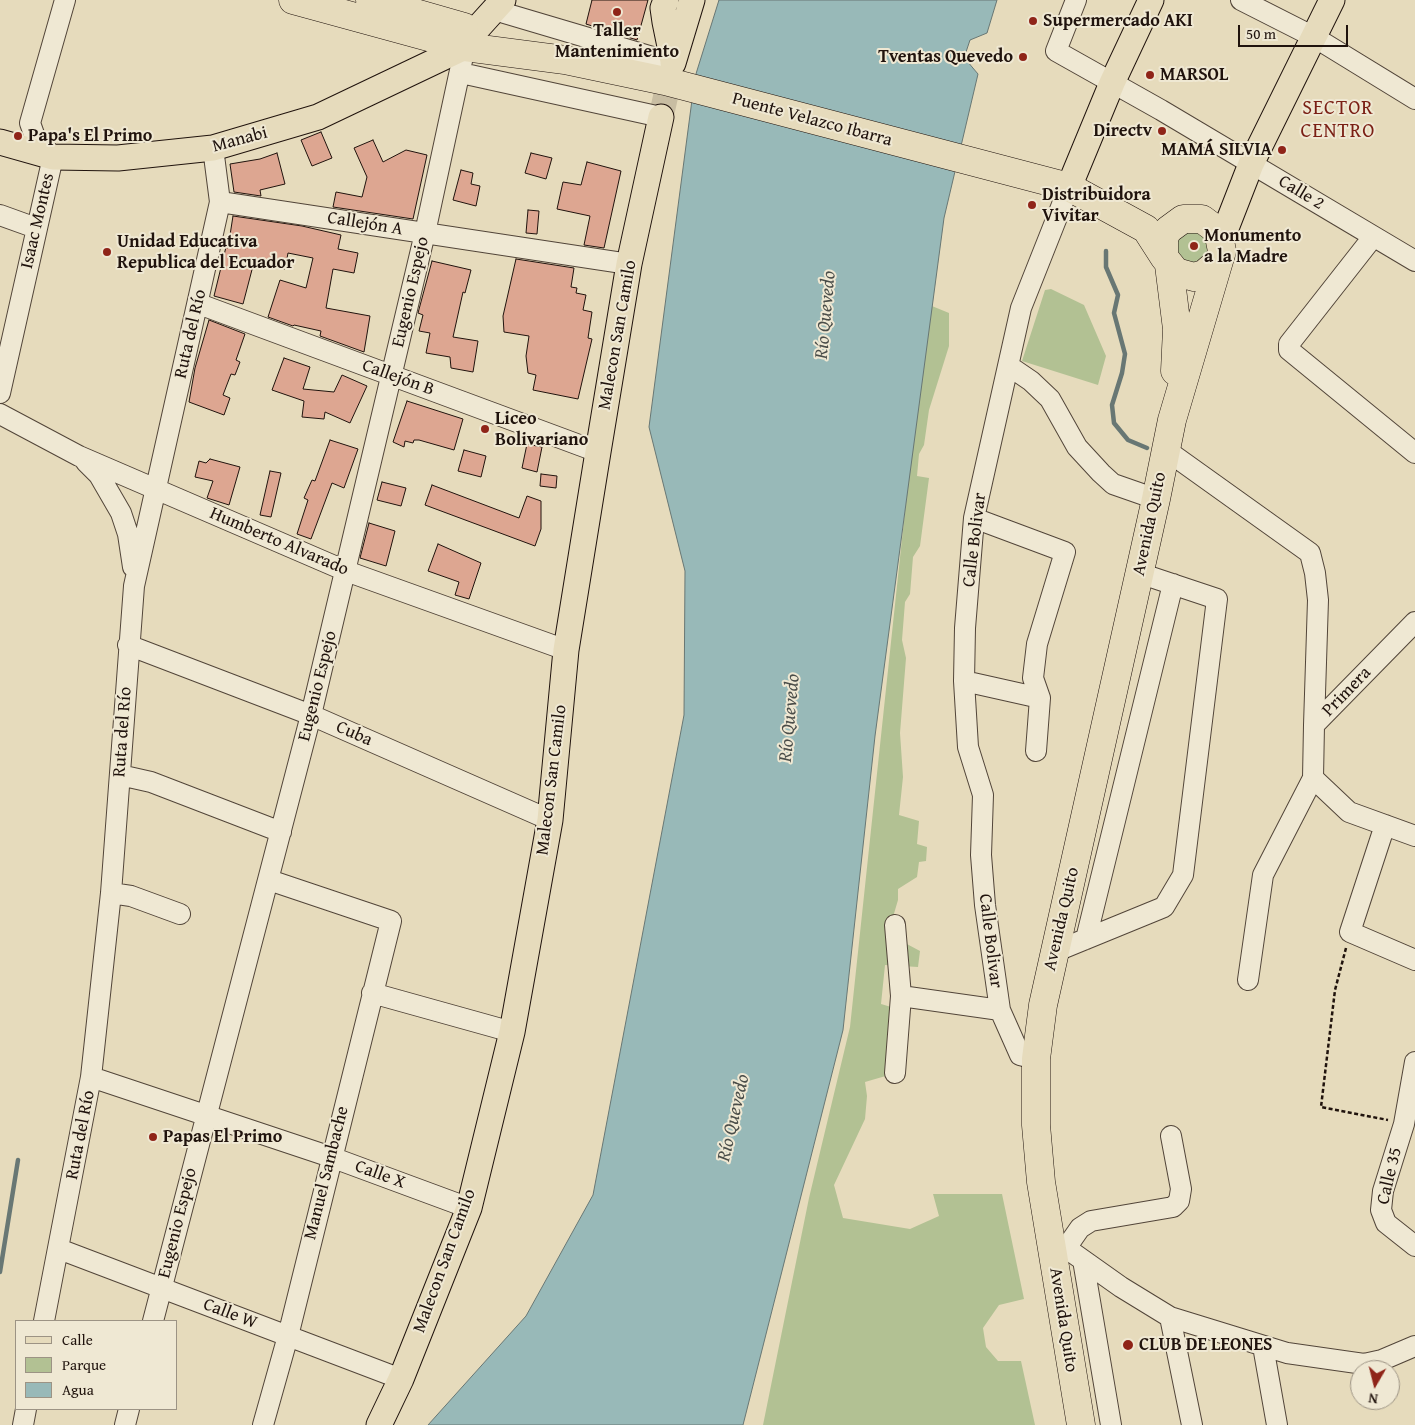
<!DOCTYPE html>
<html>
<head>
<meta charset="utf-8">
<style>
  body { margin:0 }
  #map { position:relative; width:1415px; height:1425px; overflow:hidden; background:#e6dbbc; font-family:"Gentium Book Plus",serif }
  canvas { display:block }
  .legend { position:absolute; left:15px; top:1320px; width:162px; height:90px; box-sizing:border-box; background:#efe8d3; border:1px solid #9c9384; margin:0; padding:6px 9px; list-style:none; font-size:15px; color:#20130d }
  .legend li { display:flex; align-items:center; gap:10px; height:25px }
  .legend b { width:25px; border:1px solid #9c9384 }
  .north { position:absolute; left:1350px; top:1360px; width:50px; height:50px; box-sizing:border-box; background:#efe8d3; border:1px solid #9c9384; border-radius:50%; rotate:188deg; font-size:14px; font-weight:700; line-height:20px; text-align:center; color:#20130d }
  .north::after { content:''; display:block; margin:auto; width:18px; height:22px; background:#8f2418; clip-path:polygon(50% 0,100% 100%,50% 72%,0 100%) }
  .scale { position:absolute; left:1238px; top:25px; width:110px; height:22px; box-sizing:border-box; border:2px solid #20130d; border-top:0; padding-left:6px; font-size:15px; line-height:18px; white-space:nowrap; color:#20130d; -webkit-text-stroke:4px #efe8d3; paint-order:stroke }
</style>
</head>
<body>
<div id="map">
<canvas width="1415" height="1425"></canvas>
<ul class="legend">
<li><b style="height:6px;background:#e6dbbc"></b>Calle</li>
<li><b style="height:14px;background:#b2c193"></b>Parque</li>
<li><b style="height:14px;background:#98b9b8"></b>Agua</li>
</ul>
<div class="north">N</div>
<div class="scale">50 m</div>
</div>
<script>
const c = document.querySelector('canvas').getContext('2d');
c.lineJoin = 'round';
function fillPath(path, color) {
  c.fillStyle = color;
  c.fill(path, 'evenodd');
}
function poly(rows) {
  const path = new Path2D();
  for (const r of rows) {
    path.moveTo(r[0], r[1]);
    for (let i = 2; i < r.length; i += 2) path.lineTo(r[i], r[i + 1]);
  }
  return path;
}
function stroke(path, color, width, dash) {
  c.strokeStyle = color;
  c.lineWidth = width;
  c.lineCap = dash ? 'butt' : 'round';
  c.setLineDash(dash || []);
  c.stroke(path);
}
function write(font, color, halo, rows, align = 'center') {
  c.font = font + ' "Gentium Book Plus",serif';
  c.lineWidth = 4;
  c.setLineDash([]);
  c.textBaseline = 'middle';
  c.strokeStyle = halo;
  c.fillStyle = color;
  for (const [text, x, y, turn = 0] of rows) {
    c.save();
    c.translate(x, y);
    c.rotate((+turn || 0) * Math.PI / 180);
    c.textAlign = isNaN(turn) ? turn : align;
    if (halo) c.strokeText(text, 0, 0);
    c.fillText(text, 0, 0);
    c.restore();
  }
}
fillPath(poly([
  [1178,230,1210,235,1209,261,1183,267,1170,242],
  [1051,289,1084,305,1106,356,1098,385,1022,361,1045,290],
  [927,304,949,313,949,346,929,410,924,445,919,454,917,476,929,478,920,546,913,557,910,594,905,602,902,640,906,658,900,733,903,777,899,815,919,821,917,844,927,847,926,861,919,862,917,877,898,889,898,900,888,934,920,951,918,967,885,965,881,1004,898,1009,889,1075,865,1082,867,1096,865,1119,834,1185,843,1218,910,1229,939,1216,933,1194,1002,1194,1024,1299,999,1305,983,1328,986,1347,998,1361,1021,1361,1035,1425,763,1425,809,1198,850,1027]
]), '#b2c193');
const water = poly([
  [719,0,997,0,987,33,970,40,966,52,967,61,978,74,944,218,875,736,843,1030,743,1425,428,1425,526,1316,593,1195,684,715,685,571,649,427,695,77,719,0]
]);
fillPath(water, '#98b9b8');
stroke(water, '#687774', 1);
stroke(poly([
  [1106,251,1106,267,1118,295,1114,313,1125,354,1122,373,1112,405,1114,423,1128,440,1147,448],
  [0,1272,18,1160]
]), '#687774', 4.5);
const building = poly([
  [592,0,648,0,637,40,586,24,592,0],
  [321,132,332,158,312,166,301,140,321,132],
  [373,140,383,162,406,150,427,155,413,219,333,207,336,192,362,197,367,177,354,148,373,140],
  [277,153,285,184,260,190,261,196,234,192,230,164,260,159,277,153],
  [531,153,552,158,546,179,525,173,531,153],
  [587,162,621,171,604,248,584,245,590,216,557,209,563,182,581,185,587,162],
  [461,170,473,173,471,184,480,186,476,206,453,200,461,170],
  [528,210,539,211,537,234,526,233,528,210],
  [233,216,302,226,341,235,338,249,358,253,354,273,333,269,326,308,370,316,364,352,320,336,321,331,294,325,293,326,268,317,280,280,306,288,313,258,288,253,285,269,254,262,243,304,214,296,226,247,228,248,233,216],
  [516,259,574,268,571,287,577,288,576,293,586,295,583,310,592,312,588,338,592,339,578,399,533,390,536,375,528,373,526,356,529,336,504,332,503,316,516,259],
  [432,261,471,270,465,293,463,292,453,337,478,341,473,372,451,368,450,357,426,353,430,333,419,331,423,315,418,313,432,261],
  [209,320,245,334,236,360,240,362,235,375,231,374,223,395,230,398,224,415,189,402,195,368,209,320],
  [284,358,310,367,303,389,334,392,342,375,367,386,350,423,325,412,324,419,302,417,304,401,272,390,284,358],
  [407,401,463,419,454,450,419,440,414,440,413,443,405,441,404,447,393,442,407,401],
  [330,440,358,449,344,488,332,483,311,539,297,534,308,500,304,498,312,480,315,481,330,440],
  [527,444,542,447,537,472,522,468,527,444],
  [464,450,486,456,481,477,458,471,464,450],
  [210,459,240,467,229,505,207,498,213,481,195,477,199,461,206,463,210,459],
  [270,471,281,473,271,517,260,515,270,471],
  [541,474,557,476,556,488,540,486,541,474],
  [382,482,406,488,401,506,377,500,382,482],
  [432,485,519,518,527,496,541,501,541,529,535,546,425,505,432,485],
  [369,523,395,531,386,566,360,558,369,523],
  [438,544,481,563,469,599,455,595,459,582,428,571,438,544]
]);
fillPath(building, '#dda691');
stroke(building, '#20130d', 1);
stroke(poly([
  [661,117,673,63]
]), '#c8bda2', 25, [25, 12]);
const minor = poly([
  [1076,0,1056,51,1161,110,1415,261],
  [1241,0,1314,37,1415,99],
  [494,10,673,63],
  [461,73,661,117],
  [220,202,629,264],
  [0,215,36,228],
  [1373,237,1289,344,1289,350,1415,453],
  [199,304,598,452],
  [1009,366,1031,381,1050,399,1077,447,1101,473,1113,484,1156,499],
  [0,393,53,157,35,137,30,123,65,0],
  [0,414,79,456,346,571,566,650],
  [1166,450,1310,553,1315,573,1318,600,1314,725],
  [86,462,99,475,121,513,128,534,133,567],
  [974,518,1065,552,1037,644,1033,678,1040,698],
  [1415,622,1314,725,1313,778,1349,812,1415,836],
  [128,645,311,715,550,820],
  [964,681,1040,698,1036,751],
  [120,775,151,782,281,832],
  [1385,825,1350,932,1415,960],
  [111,893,131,896,180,914],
  [895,925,901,996],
  [1086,939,1173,584],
  [1054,952,1164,907,1183,875,1217,599,1139,573],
  [1248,980,1263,875,1313,778],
  [372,993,512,1032],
  [1036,1059,1020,1055,1000,1010,985,905,981,855,983,795,968,747,964,681,965,628,974,518,1021,308,1069,187],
  [1415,1062,1404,1124,1383,1191,1381,1210,1386,1223,1415,1246],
  [895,1073,901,996,1000,1010],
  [91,1077,331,1157,469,1208],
  [1066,1248,1080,1228,1091,1221,1173,1207,1179,1201,1181,1189,1171,1136],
  [59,1249,401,1379],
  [1052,1250,1066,1248,1121,1287,1170,1317,1287,1353,1364,1364,1382,1360,1415,1346],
  [1083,1260,1111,1425],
  [1170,1317,1192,1425],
  [44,1321,91,1077,111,893,134,586,220,202,213,148],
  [153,1321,311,715,425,233,465,47],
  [1263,1346,1277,1425],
  [23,1425,26,1409],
  [125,1425,129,1409],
  [263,1425,288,1336,391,921,269,880]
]);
const major = poly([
  [666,0,663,8,665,22,673,61],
  [475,31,503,0],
  [673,63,692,0],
  [0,142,53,157,118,158,213,148,318,117,465,47],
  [1069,187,1112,83,1151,0],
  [1221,241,1251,164,1332,0],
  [379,1425,401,1379,469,1208,512,1032,550,820,566,650,598,452,629,264,661,117]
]);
const highway = poly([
  [293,0,465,47,565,60,665,81,1069,187,1146,229,1164,257],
  [370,0,464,27],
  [1169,265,1177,329,1175,371],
  [1081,1425,1041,1182,1036,1125,1036,1059,1043,1005,1156,499,1172,420,1219,261,1222,251,1218,231,1202,219,1183,219,1168,230,1164,238,1164,257,1176,272,1194,277,1204,274,1219,261]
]);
stroke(minor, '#524539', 22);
stroke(major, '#20130d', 27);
stroke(highway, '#20130d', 29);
stroke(poly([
  [1346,948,1335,990,1321,1107,1388,1120]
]), '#20130d', 2.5, [4, 2.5]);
stroke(minor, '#efe8d3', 20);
stroke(major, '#e6dbbc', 25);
stroke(highway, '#e6dbbc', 28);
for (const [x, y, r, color] of [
  [617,12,5,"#8f2418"],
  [1033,21,5,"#8f2418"],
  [1023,57,5,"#8f2418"],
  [1150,75,5,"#8f2418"],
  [1162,131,5,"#8f2418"],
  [18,136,5,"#8f2418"],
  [1282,150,5,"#8f2418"],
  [1032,205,5,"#8f2418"],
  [1194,246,5,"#8f2418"],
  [107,252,5,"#8f2418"],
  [485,429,5,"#8f2418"],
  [153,1137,5,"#8f2418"],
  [1128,1345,6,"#8f2418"]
]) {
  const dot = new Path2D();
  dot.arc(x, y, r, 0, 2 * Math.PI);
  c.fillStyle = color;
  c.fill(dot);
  stroke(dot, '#efe8d3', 2);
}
write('bold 18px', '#20130d', '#efe8d3', [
  ["Supermercado AKI",1043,21],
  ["Taller",617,31,"center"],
  ["Mantenimiento",617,52,"center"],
  ["Tventas Quevedo",1013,57,"right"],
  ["MARSOL",1160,75],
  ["Directv",1152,131,"right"],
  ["Papa's El Primo",28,136],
  ["MAMÁ SILVIA",1272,150,"right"],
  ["Distribuidora",1042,195],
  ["Vivitar",1042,216],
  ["Monumento",1204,236],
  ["a la Madre",1204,257],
  ["Unidad Educativa",117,242],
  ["Republica del Ecuador",117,263],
  ["Liceo",495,419],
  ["Bolivariano",495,440],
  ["Papas El Primo",163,1137],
  ["CLUB DE LEONES",1139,1345]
], 'left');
write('18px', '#20130d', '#efe8d3', [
  ["Puente Velazco Ibarra",812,120,15],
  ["Manabi",240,140,-15],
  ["Calle 2",1301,193,31],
  ["Isaac Montes",38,221,-77],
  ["Callejón A",365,224,9],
  ["Eugenio Espejo",411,292,-77],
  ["Ruta del Río",191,334,-77],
  ["Malecon San Camilo",618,335,-80],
  ["Callejón B",398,378,20],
  ["Avenida Quito",1150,524,-78],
  ["Calle Bolivar",975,540,-83],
  ["Humberto Alvarado",279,542,23],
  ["Eugenio Espejo",318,686,-76],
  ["Primera",1347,692,-46],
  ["Ruta del Río",123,732,-86],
  ["Cuba",354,734,24],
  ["Malecon San Camilo",552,780,-83],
  ["Avenida Quito",1062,919,-77],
  ["Calle Bolivar",990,941,83],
  ["Ruta del Río",81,1135,-79],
  ["Manuel Sambache",327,1173,-76],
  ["Calle X",380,1175,20],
  ["Calle 35",1390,1176,-77],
  ["Eugenio Espejo",178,1223,-76],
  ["Malecon San Camilo",445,1261,-70],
  ["Calle W",230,1314,21],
  ["Avenida Quito",1063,1320,81]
]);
write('italic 19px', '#4a4d49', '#efe8d3', [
  ["Río Quevedo",826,315,-85],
  ["Río Quevedo",790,718,-85],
  ["Río Quevedo",734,1118,-77]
]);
c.letterSpacing = '1px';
write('20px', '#7a1f14', '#efe8d3', [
  ["SECTOR",1338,109],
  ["CENTRO",1338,132]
]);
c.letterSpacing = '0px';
</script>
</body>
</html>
